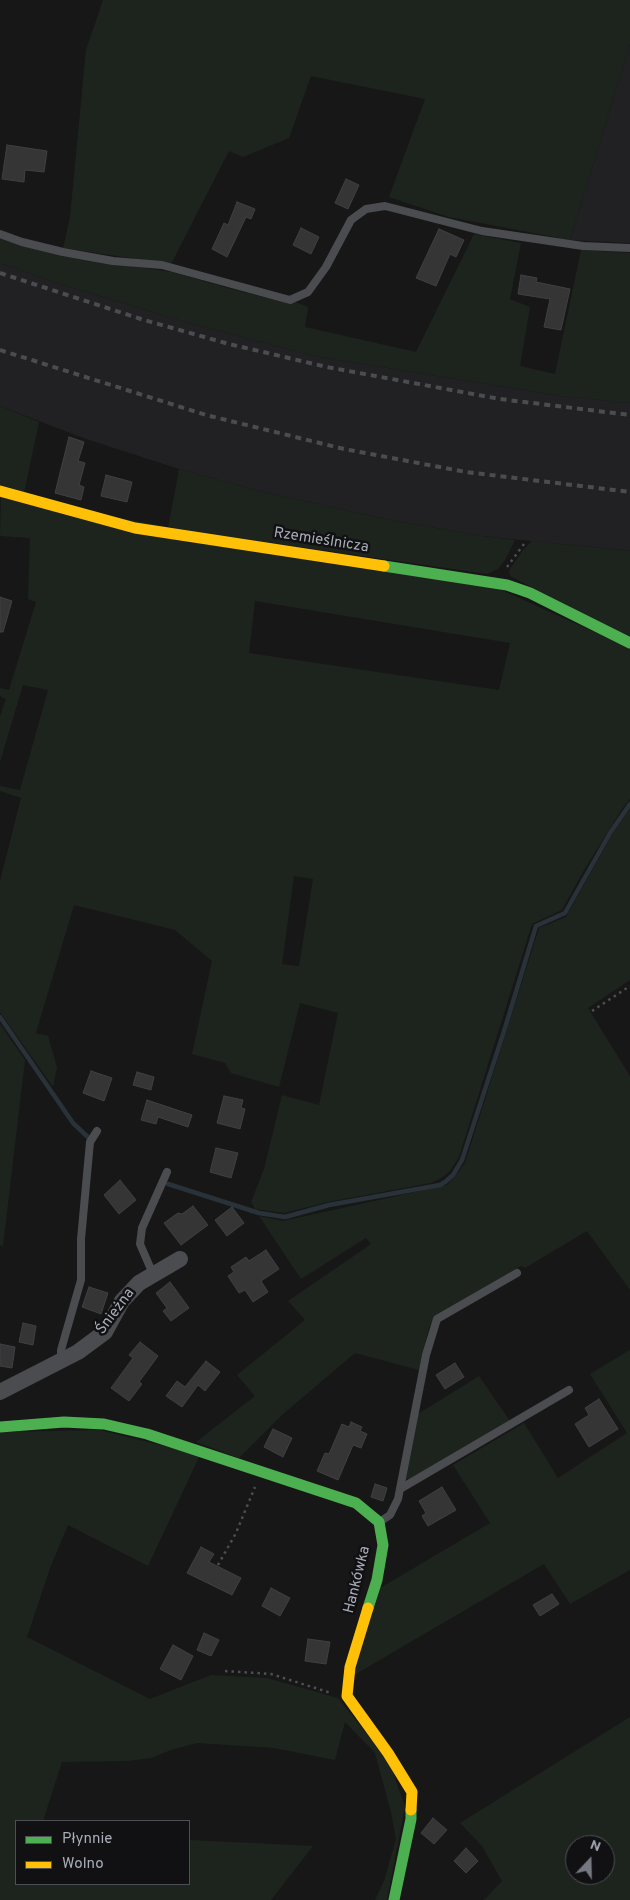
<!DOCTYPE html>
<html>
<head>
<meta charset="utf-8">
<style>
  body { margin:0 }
  #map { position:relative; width:630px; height:1900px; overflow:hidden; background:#171717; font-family:Overpass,sans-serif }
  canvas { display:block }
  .legend { position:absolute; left:15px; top:1820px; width:175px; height:65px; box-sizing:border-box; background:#111113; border:1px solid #4d4f55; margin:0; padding:6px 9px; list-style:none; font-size:15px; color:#a8adb8 }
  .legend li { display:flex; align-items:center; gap:10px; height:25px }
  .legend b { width:25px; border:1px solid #4d4f55 }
  .north { position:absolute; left:565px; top:1835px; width:50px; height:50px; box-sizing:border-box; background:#111113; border:1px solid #4d4f55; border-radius:50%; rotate:21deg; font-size:14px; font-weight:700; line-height:20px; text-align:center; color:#a8adb8 }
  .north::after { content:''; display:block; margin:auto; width:18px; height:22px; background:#757880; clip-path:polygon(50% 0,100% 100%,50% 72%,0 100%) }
</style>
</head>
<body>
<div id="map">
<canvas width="630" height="1900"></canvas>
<ul class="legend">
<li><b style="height:6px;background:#4caf50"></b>Płynnie</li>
<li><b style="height:6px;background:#ffc107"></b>Wolno</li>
</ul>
<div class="north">N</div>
</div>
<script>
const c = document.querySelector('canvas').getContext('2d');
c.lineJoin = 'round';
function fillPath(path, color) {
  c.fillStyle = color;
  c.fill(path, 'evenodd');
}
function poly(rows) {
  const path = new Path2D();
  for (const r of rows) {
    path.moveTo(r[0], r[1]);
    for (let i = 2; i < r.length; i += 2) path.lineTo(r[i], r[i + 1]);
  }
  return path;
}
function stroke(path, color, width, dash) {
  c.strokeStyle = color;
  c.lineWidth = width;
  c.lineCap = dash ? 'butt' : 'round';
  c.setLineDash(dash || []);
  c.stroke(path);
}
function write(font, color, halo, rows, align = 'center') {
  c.font = font + ' Overpass,sans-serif';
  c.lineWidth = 5;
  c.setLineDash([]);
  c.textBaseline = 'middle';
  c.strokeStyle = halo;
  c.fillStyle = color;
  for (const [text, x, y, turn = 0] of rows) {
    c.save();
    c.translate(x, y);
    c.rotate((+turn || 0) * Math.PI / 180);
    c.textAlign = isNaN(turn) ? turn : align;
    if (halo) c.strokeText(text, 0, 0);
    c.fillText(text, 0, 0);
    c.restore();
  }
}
fillPath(poly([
  [630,44,630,243,570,240],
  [0,263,57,283,182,321,314,356,560,396,630,403,630,551,482,536,385,519,263,492,179,469,83,438,0,406]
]), '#212123');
fillPath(poly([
  [103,0,630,0,630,44,570,240,449,217,389,197,425,99,311,76,289,138,243,157,229,151,171,264,63,248,70,217,86,50],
  [474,234,521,243,510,299,530,307,520,366,555,374,581,250,630,253,630,403,560,396,314,356,182,321,57,283,0,263,0,237,28,247,63,256,172,272,235,290,284,302,295,302,308,307,305,327,416,352],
  [0,406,39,422,24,493,0,486],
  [179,469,263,492,385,519,482,536,515,540,505,560,498,569,487,574,168,528],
  [1,496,497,588,630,648,630,799,622,809,584,870,562,910,532,924,459,1157,450,1171,443,1177,431,1183,328,1202,284,1213,255,1209,251,1202,264,1169,282,1095,319,1105,338,1013,300,1003,279,1087,231,1073,225,1063,192,1054,212,961,175,930,74,905,36,1033,48,1036,57,1067,53,1087,0,1012,0,881,21,798,0,791,0,786,20,790,48,690,23,685,0,762,0,716,6,699,0,696,0,688,9,690,36,602,28,599,30,538,0,536],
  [255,601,510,643,499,690,249,653],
  [294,876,313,879,299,966,282,964],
  [532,541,630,551,630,638,510,576,509,572,510,569,523,550],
  [630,808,630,980,588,1008,630,1076,630,1290,587,1231,525,1268,521,1266,436,1316,429,1327,419,1370,355,1353,282,1415,239,1458,196,1442,255,1396,237,1375,305,1320,288,1301,371,1244,366,1238,301,1279,259,1216,283,1221,447,1185,456,1175,465,1163,539,928,566,917,611,836],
  [0,1024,25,1060,3,1246,0,1245],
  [630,1350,630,1570,570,1604,544,1564,354,1675,380,1588,490,1523,453,1465,524,1423,558,1478,627,1433,590,1374],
  [479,1376,510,1421,413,1480,406,1479,418,1414],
  [100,1430,200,1455,148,1566,68,1525,50,1568,27,1637,150,1699,211,1675,267,1678,338,1698,390,1763,405,1807,387,1900,375,1900,384,1881,396,1839,391,1812,375,1753,345,1722,335,1760,274,1748,197,1743,171,1750,151,1758,128,1761,62,1762,43,1821,16,1821,16,1884,189,1884,189,1840,313,1846,271,1900,0,1900,0,1432],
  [630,1717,630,1900,484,1900,502,1881,482,1846,460,1823],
  [575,1845,605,1845,605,1875,575,1875]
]), '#1d241e');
stroke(poly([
  [0,1017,73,1123,92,1141],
  [168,1184,259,1213,285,1217,329,1205,440,1185,445,1182,453,1175,462,1160,505,1028,536,926,565,913,610,833,630,804]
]), '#2a3239', 4.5);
const building = poly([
  [7,145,47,151,44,172,25,170,24,182,2,179,7,145],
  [346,179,359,185,348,209,335,203,346,179],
  [237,202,255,209,251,219,246,217,227,257,212,249,224,223,228,225,237,202],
  [301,228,319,237,311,254,293,245,301,228],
  [439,229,464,240,456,257,450,254,436,286,416,278,439,229],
  [521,275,537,278,536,282,570,289,561,330,544,327,550,299,518,294,521,275],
  [69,437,84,442,78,461,85,463,79,485,84,487,81,500,55,493,69,437],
  [106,475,132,482,127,502,101,496,106,475],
  [0,597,12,601,3,632,0,632,0,597],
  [91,1071,112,1078,104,1101,83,1093,91,1071],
  [137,1072,154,1077,151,1090,133,1085,137,1072],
  [224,1096,243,1100,241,1108,245,1109,240,1129,217,1123,224,1096],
  [147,1100,192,1115,188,1127,158,1117,156,1124,141,1120,147,1100],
  [216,1148,238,1153,231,1178,210,1172,216,1148],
  [120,1180,136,1200,119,1214,104,1195,120,1180],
  [193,1206,208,1225,181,1245,164,1223,178,1213,182,1214,193,1206],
  [232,1207,244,1223,227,1236,215,1220,232,1207],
  [266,1250,279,1269,261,1281,268,1292,253,1302,245,1290,239,1293,228,1276,234,1272,231,1267,246,1257,249,1261,266,1250],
  [170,1282,189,1308,171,1321,163,1311,167,1308,156,1293,170,1282],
  [89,1287,108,1293,101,1314,82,1307,89,1287],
  [23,1323,36,1326,33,1345,19,1342,23,1323],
  [140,1342,158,1356,139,1382,142,1384,129,1401,111,1388,133,1358,129,1355,140,1342],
  [0,1344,15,1347,12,1368,0,1366,0,1344],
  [206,1361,220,1372,205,1391,198,1385,182,1407,166,1396,177,1381,185,1387,206,1361],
  [455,1363,464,1377,445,1389,436,1375,455,1363],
  [599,1399,618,1429,589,1447,575,1424,589,1415,585,1408,599,1399],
  [351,1422,362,1427,360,1431,367,1434,361,1448,353,1445,338,1480,317,1471,325,1453,329,1454,342,1424,349,1427,351,1422],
  [273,1429,292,1438,283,1457,264,1447,273,1429],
  [375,1484,387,1488,383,1501,371,1497,375,1484],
  [442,1487,456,1510,428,1526,422,1516,426,1513,419,1501,442,1487],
  [201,1547,214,1554,209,1562,241,1578,232,1595,187,1573,201,1547],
  [271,1588,290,1598,280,1616,262,1606,271,1588],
  [552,1594,559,1604,540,1616,533,1605,552,1594],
  [204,1633,219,1640,211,1656,197,1650,204,1633],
  [308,1639,330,1642,326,1664,305,1661,308,1639],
  [173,1645,193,1656,181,1680,160,1669,173,1645],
  [433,1818,447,1830,434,1844,421,1833,433,1818],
  [466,1848,478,1861,466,1873,454,1861,466,1848]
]);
fillPath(building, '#353536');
stroke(building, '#3f4043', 1);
stroke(poly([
  [507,567,524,544],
  [592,1011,630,986],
  [218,1565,236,1533,255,1487],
  [225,1671,271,1674,331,1693]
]), '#4d4e52', 2.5, [2.5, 4]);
stroke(poly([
  [0,234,22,242,63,252,113,261,162,265,290,300,308,292,326,267,351,220,366,209,385,206,482,231,583,246,630,248],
  [153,1274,140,1244,142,1228,167,1172],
  [61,1360,61,1350,81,1280,81,1239,90,1142,97,1131],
  [400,1489,569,1390],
  [381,1521,390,1515,398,1499,426,1355,437,1319,517,1273]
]), '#4b4c50', 8);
stroke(poly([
  [0,1392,78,1352,105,1332,122,1301,139,1283,180,1259]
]), '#4b4c50', 16);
stroke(poly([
  [384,566,507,585,530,593,630,643],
  [0,1427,64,1422,104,1424,147,1434,356,1503,379,1522,383,1545,377,1580,368,1608],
  [394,1900,411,1819,411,1810]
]), '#4caf50', 11);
stroke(poly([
  [0,491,135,528,384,566],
  [368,1608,350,1667,347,1696,388,1753,412,1792,411,1810]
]), '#ffc107', 11);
stroke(poly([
  [0,273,144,320,229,344,327,367,500,399,630,415],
  [0,350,206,415,344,449,466,472,630,492]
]), '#4b4c4f', 4, [6, 5]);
write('15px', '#a8adb8', '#111113', [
  ["Rzemieślnicza",321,541,9],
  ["Śnieżna",116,1312,-53],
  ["Hankówka",358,1580,-76]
]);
</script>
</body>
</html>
